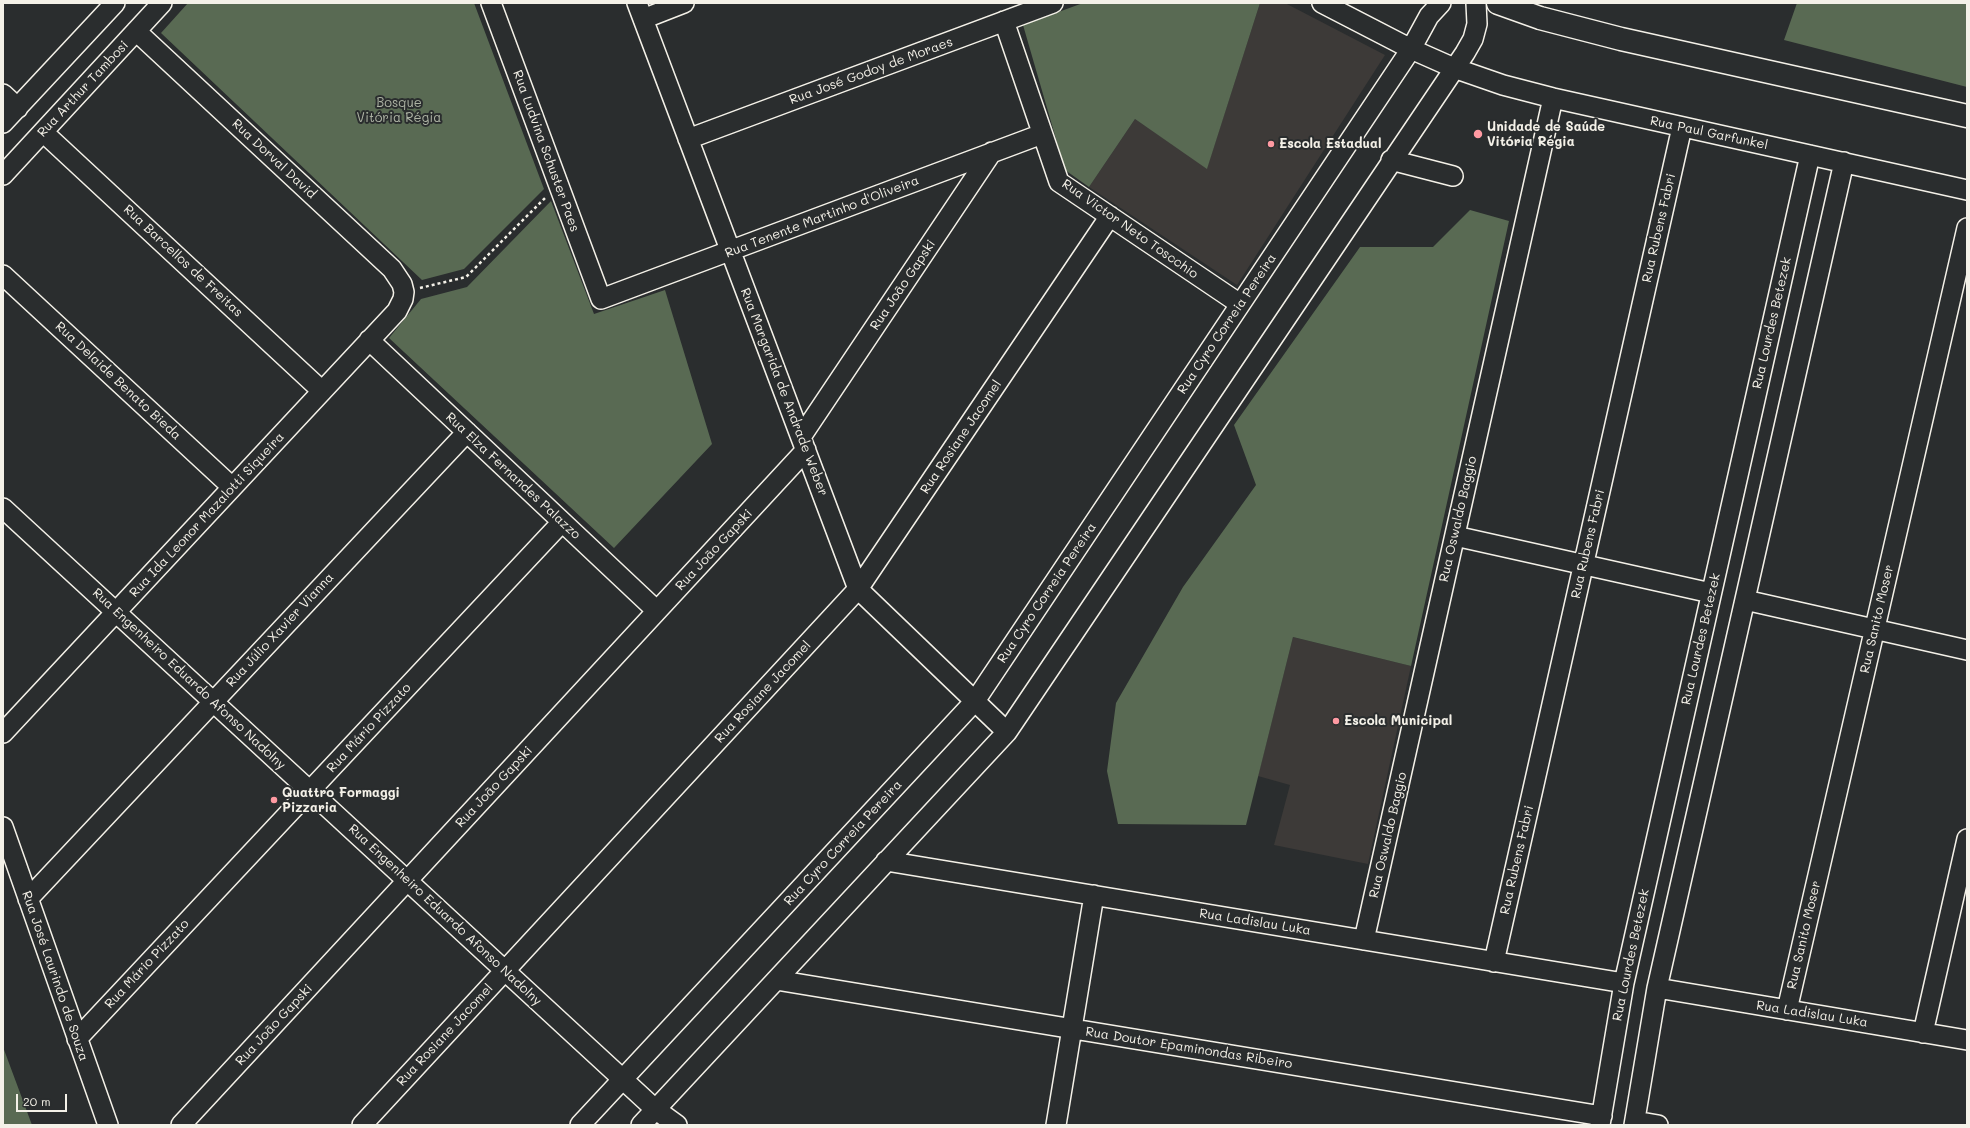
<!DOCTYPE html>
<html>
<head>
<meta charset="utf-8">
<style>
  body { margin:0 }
  #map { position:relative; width:1970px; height:1128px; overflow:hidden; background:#2a2d2e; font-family:Mali,sans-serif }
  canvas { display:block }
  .frame { position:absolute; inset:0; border:4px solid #f4f1e8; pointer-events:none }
  .scale { position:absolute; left:16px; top:1094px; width:51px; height:18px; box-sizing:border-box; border:2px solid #f4f1e8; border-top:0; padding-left:5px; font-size:12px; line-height:14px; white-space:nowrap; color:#f4f1e8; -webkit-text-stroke:3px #2a2d2e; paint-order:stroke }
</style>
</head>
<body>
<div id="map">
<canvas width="1970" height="1128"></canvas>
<div class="frame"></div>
<div class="scale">20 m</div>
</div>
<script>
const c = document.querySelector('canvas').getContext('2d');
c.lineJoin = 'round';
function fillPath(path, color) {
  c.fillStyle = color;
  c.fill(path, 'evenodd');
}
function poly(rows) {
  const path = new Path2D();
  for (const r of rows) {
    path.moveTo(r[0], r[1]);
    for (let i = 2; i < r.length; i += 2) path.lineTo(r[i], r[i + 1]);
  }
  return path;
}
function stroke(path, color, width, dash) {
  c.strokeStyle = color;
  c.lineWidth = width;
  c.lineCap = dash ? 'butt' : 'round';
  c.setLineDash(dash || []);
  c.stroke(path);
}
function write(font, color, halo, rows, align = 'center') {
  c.font = font + ' Mali,sans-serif';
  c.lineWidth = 4;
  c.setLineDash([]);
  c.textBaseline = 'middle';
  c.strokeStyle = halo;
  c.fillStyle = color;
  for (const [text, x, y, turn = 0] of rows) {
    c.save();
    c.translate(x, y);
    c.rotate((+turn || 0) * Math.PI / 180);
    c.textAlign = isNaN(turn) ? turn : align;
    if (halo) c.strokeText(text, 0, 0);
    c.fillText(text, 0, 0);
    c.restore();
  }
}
fillPath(poly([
  [1260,3,1285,3,1385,55,1237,285,1089,187,1135,119,1207,168],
  [1293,637,1411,666,1368,864,1274,845,1290,785,1258,776]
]), '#3d3a38');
fillPath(poly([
  [188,3,474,3,544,189,464,269,422,280,161,33],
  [1083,3,1260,3,1207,169,1135,119,1089,187,1065,170,1023,25],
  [1797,3,1967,3,1967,87,1784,40],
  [551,201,594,314,665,290,712,444,614,548,389,338,421,299,467,287],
  [1470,210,1509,221,1411,666,1293,637,1246,825,1118,824,1107,771,1116,703,1183,587,1256,485,1234,425,1360,247,1433,247],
  [3,1047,32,1125,3,1125]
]), '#596a53');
const minor = poly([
  [491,3,601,299,1042,134],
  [637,3,858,589,1007,732],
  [1322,3,1411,49,1454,68,1503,85,1553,98,1967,190],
  [643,19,684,3],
  [1004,21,1059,182,1240,304],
  [3,94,18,108],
  [3,123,115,3],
  [43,132,322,391],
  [688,139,1053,3],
  [1391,160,1453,176],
  [3,175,162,3],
  [3,275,232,487],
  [369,340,657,611],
  [801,437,992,152],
  [3,508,655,1109,677,1125],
  [1455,536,1711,593],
  [1745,600,1967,650],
  [3,733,397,311,403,299,404,292,402,284,392,269,136,31],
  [3,827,108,1125],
  [886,861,1624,983],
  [28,899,467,432],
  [1364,940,1553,98],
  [1494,962,1682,127],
  [776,980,1602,1116],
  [1657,988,1967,1040],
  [1787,1010,1967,228],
  [1923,1033,1967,839],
  [77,1039,562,522],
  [1635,1121,1658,1125],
  [181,1125,806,450],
  [362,1125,858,589,1110,216],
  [580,1125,975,701,1411,49,1429,16,1441,3],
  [641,1125,1007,732,1465,53,1473,39,1477,24,1476,3],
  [1056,1125,1094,895],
  [1600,1125,1624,983,1810,155],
  [1634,1125,1657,988,1844,162]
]);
const major = poly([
  [1498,3,1540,18,1621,39,1967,116]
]);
stroke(minor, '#f4f1e8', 22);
stroke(major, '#f4f1e8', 25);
stroke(poly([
  [420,288,466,277,545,198]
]), '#f4f1e8', 2.5, [3, 3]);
stroke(minor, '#2a2d2e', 19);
stroke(major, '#2a2d2e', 22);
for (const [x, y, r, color] of [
  [1478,134,5,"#ff9aa2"],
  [1271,144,4,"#ff9aa2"],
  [1336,721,4,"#ff9aa2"],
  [274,800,4,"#ff9aa2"]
]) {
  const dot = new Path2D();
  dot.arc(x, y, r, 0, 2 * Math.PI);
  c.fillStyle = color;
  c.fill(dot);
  stroke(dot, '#2a2d2e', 1.5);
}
write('13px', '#f4f1e8', '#2a2d2e', [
  ["Rua José Godoy de Moraes",871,71,-20],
  ["Rua Arthur Tambosi",83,89,-47],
  ["Rua Paul Garfunkel",1709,133,12],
  ["Rua Ludvina Schuster Paes",546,151,70],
  ["Rua Dorval David",274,159,43],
  ["Rua Tenente Martinho d'Oliveira",822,217,-21],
  ["Rua Rubens Fabri",1659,228,-77],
  ["Rua Victor Neto Toscchio",1130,229,35],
  ["Rua Barcellos de Freitas",183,261,43],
  ["Rua João Gapski",903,285,-56],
  ["Rua Lourdes Betezek",1772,323,-77],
  ["Rua Cyro Correia Pereira",1227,324,-56],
  ["Rua Delaide Benato Bieda",118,381,43],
  ["Rua Margarida de Andrade Weber",784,392,69],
  ["Rua Rosiane Jacomel",961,437,-56],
  ["Rua Elza Fernandes Palazzo",513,476,43],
  ["Rua Ida Leonor Mazalotti Siqueira",207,515,-47],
  ["Rua Oswaldo Baggio",1458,519,-77],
  ["Rua Rubens Fabri",1588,544,-77],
  ["Rua João Gapski",714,550,-47],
  ["Rua Cyro Correia Pereira",1047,593,-56],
  ["Rua Sanito Moser",1877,619,-77],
  ["Rua Júlio Xavier Vianna",280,630,-47],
  ["Rua Lourdes Betezek",1701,639,-77],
  ["Rua Engenheiro Eduardo Afonso Nadolny",189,679,43],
  ["Rua Rosiane Jacomel",763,692,-47],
  ["Rua Mário Pizzato",369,728,-47],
  ["Rua João Gapski",494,787,-47],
  ["Rua Oswaldo Baggio",1388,835,-77],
  ["Rua Cyro Correia Pereira",843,843,-47],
  ["Rua Rubens Fabri",1517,860,-77],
  ["Rua Engenheiro Eduardo Afonso Nadolny",445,915,43],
  ["Rua Ladislau Luka",1255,922,9],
  ["Rua Sanito Moser",1804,935,-77],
  ["Rua Lourdes Betezek",1631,955,-78],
  ["Rua Mário Pizzato",147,964,-47],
  ["Rua José Laurindo de Souza",55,976,71],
  ["Rua Ladislau Luka",1812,1014,9],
  ["Rua João Gapski",274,1025,-47],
  ["Rua Rosiane Jacomel",445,1035,-47],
  ["Rua Doutor Epaminondas Ribeiro",1189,1048,9]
]);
write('13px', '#aeb4a5', '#2a2d2e', [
  ["Bosque",399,103],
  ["Vitória Régia",399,118]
]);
write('bold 13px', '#f4f1e8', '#2a2d2e', [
  ["Unidade de Saúde",1487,127],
  ["Vitória Régia",1487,142],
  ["Escola Estadual",1279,144],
  ["Escola Municipal",1344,721],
  ["Quattro Formaggi",282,793],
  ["Pizzaria",282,808]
], 'left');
</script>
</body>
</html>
